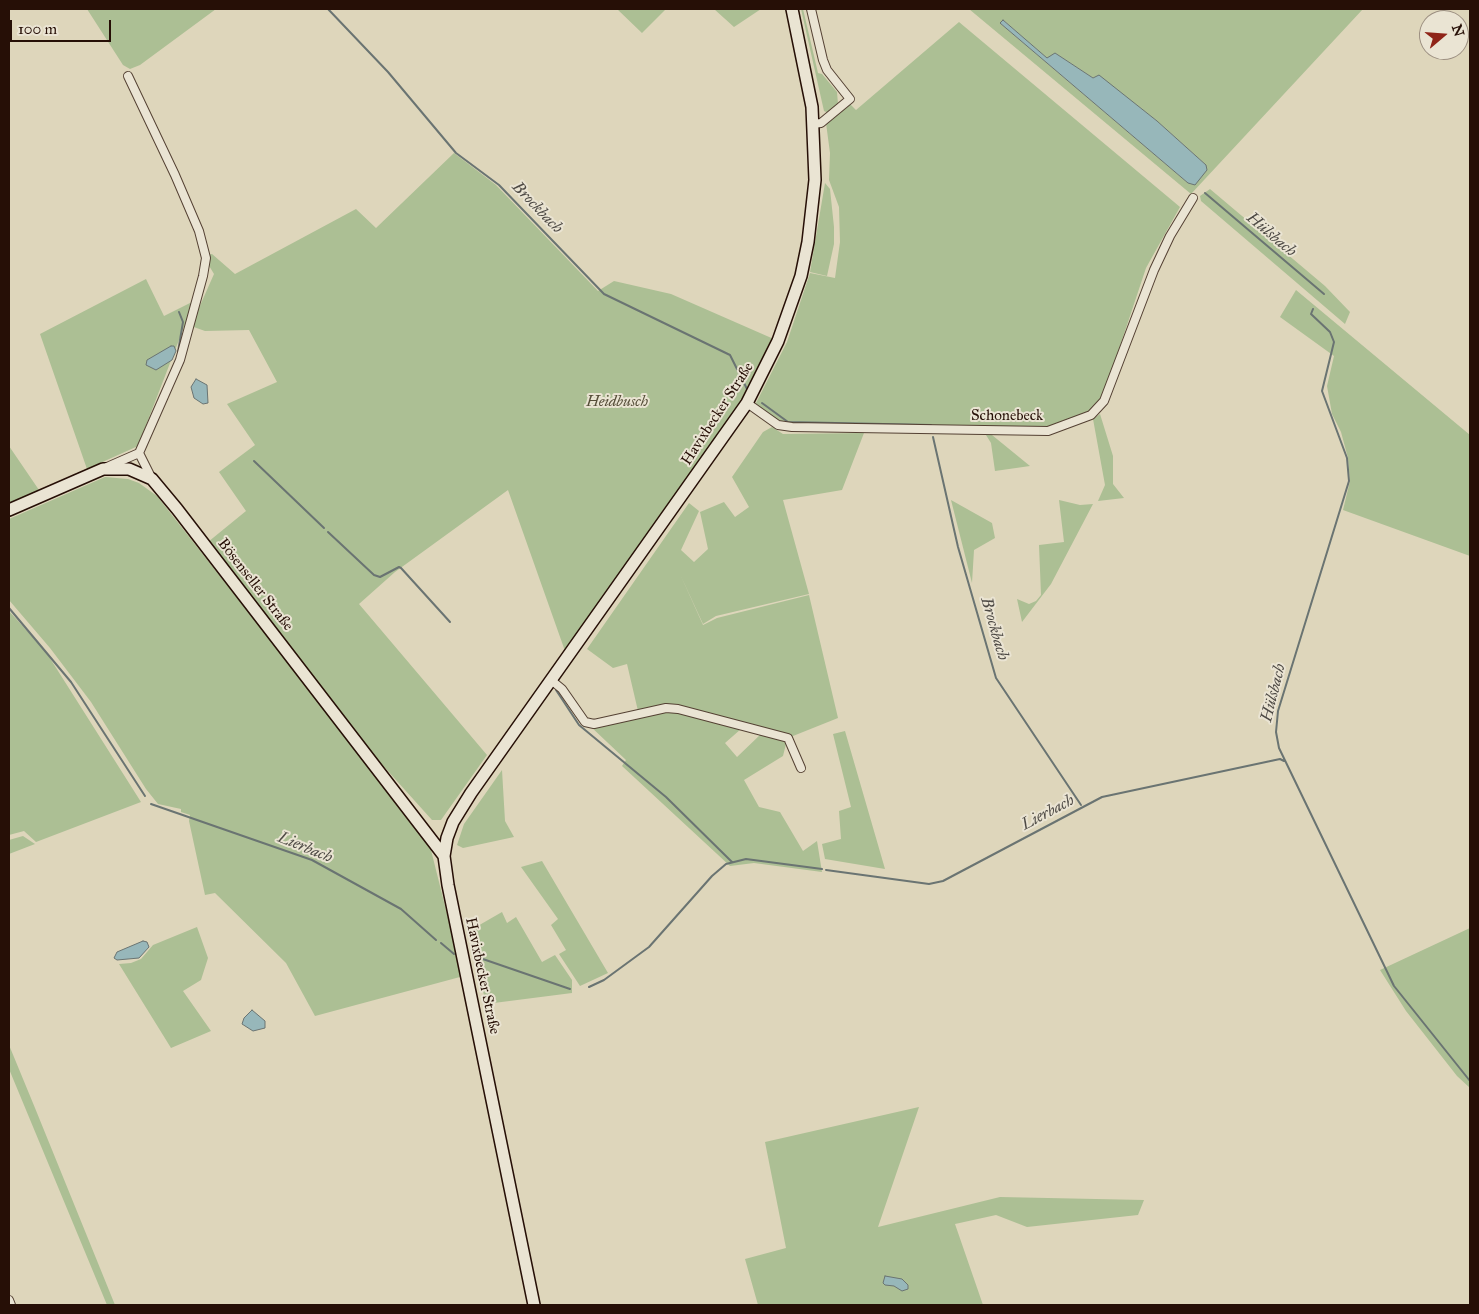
<!DOCTYPE html>
<html>
<head>
<meta charset="utf-8">
<style>
  body { margin:0 }
  #map { position:relative; width:1479px; height:1314px; overflow:hidden; background:#ded6bb; font-family:"IM FELL Great Primer",serif }
  canvas { display:block }
  .frame { position:absolute; inset:0; border:10px solid #260f06; pointer-events:none }
  .north { position:absolute; left:1419px; top:10px; width:50px; height:50px; box-sizing:border-box; background:#eae4d3; border:1px solid #9c8f81; border-radius:50%; rotate:72deg; font-size:14px; font-weight:700; line-height:20px; text-align:center; color:#260f06 }
  .north::after { content:''; display:block; margin:auto; width:18px; height:22px; background:#8f2418; clip-path:polygon(50% 0,100% 100%,50% 72%,0 100%) }
  .scale { position:absolute; left:10px; top:20px; width:101px; height:22px; box-sizing:border-box; border:2px solid #260f06; border-top:0; padding-left:6px; font-size:15px; line-height:18px; white-space:nowrap; color:#260f06; -webkit-text-stroke:4px #eae4d3; paint-order:stroke }
</style>
</head>
<body>
<div id="map">
<canvas width="1479" height="1314"></canvas>
<div class="frame"></div>
<div class="north">N</div>
<div class="scale">100 m</div>
</div>
<script>
const c = document.querySelector('canvas').getContext('2d');
c.lineJoin = 'round';
function fillPath(path, color) {
  c.fillStyle = color;
  c.fill(path, 'evenodd');
}
function poly(rows) {
  const path = new Path2D();
  for (const r of rows) {
    path.moveTo(r[0], r[1]);
    for (let i = 2; i < r.length; i += 2) path.lineTo(r[i], r[i + 1]);
  }
  return path;
}
function stroke(path, color, width, dash) {
  c.strokeStyle = color;
  c.lineWidth = width;
  c.lineCap = dash ? 'butt' : 'round';
  c.setLineDash(dash || []);
  c.stroke(path);
}
function write(font, color, halo, rows, align = 'center') {
  c.font = font + ' "IM FELL Great Primer",serif';
  c.lineWidth = 4;
  c.setLineDash([]);
  c.textBaseline = 'middle';
  c.strokeStyle = halo;
  c.fillStyle = color;
  for (const [text, x, y, turn = 0] of rows) {
    c.save();
    c.translate(x, y);
    c.rotate((+turn || 0) * Math.PI / 180);
    c.textAlign = isNaN(turn) ? turn : align;
    if (halo) c.strokeText(text, 0, 0);
    c.fillText(text, 0, 0);
    c.restore();
  }
}
fillPath(poly([
  [87,9,216,9,140,65,130,69,123,65],
  [617,9,666,9,642,33],
  [714,9,761,9,734,27],
  [801,9,803,9,818,73,822,74,837,92,838,104,828,113,824,111],
  [969,9,1363,9,1191,194],
  [1003,20,1048,59,1055,53,1093,78,1099,76,1157,121,1206,165,1188,183,1000,23],
  [959,22,1180,207,1146,268,1102,400,1095,409,1053,427,779,423,755,405,787,342,810,273,835,278,840,242,839,207,829,180,830,153,826,123,849,103,856,110],
  [454,153,496,185,598,291,614,281,671,294,776,340,744,402,565,651,508,490,395,572,359,604,487,755,441,820,432,820,369,750,208,542,246,511,219,472,255,445,227,404,277,382,249,330,205,331,191,326,214,274,208,264,207,255,212,254,235,274,356,209,376,228],
  [825,183,830,189,834,227,834,244,827,276,810,272],
  [1210,189,1325,286,1350,312,1345,324,1201,201,1200,196],
  [146,279,164,316,194,301,138,446,87,469,40,334],
  [1296,290,1470,435,1470,556,1343,510,1350,481,1348,458,1341,432,1332,414,1327,386,1334,356,1280,317],
  [1100,414,1113,456,1113,484,1124,498,1098,501,1105,485,1093,419],
  [772,427,783,434,864,433,842,490,783,500,809,594,716,616,703,624,680,574,703,625,717,618,809,595,838,718,788,738,678,705,638,711,627,664,613,668,587,649,689,503,699,511,681,550,694,562,708,549,700,512,724,502,735,517,749,507,732,477,763,432],
  [986,435,992,435,1030,466,995,471,991,443],
  [9,446,39,490,9,503],
  [105,477,128,479,139,483,157,496,429,842,461,970,460,977,315,1016,286,963,215,893,205,895,189,821,190,815,181,812,181,809,158,804,146,789,91,702,50,648,9,600,9,519],
  [951,500,992,523,995,538,974,550,972,583],
  [1059,500,1080,505,1093,504,1051,584,1022,622,1017,599,1029,604,1036,601,1041,595,1039,545,1064,542],
  [9,611,46,652,141,802,36,842,24,831,9,835],
  [666,712,678,712,741,729,725,743,737,757,761,734,787,740,783,756,744,780,759,807,780,812,803,851,817,841,822,872,754,863,730,866,622,766,626,760,589,725,594,726],
  [845,731,885,869,825,859,822,844,841,839,839,811,851,807,833,734],
  [502,770,505,821,514,837,463,848,457,845,464,824],
  [23,836,35,844,9,854,9,840],
  [542,861,608,973,580,986,559,954,566,950,551,925,558,919,521,867],
  [502,912,507,923,516,917,542,962,555,955,572,980,572,993,486,1004,469,931],
  [197,927,208,958,201,980,183,991,211,1031,171,1048,119,964,131,963,141,959,153,945],
  [1470,928,1470,1088,1457,1076,1406,1011,1380,970],
  [9,1045,35,1108,115,1305,107,1305,9,1069],
  [919,1107,878,1227,1000,1197,1144,1200,1138,1215,1027,1227,996,1215,955,1224,983,1305,758,1305,745,1259,786,1248,765,1142]
]), '#acbf94');
const water = poly([
  [1003,20,1047,58,1055,53,1093,78,1099,75,1157,121,1206,165,1207,170,1195,185,1188,183,1000,23,1003,20],
  [171,346,174,346,176,351,172,360,156,370,146,365,147,360,171,346],
  [196,379,207,385,208,403,203,404,194,398,191,387,196,379],
  [143,941,147,942,149,947,139,958,117,960,114,958,117,952,143,941],
  [252,1010,265,1021,265,1028,253,1031,242,1024,244,1018,252,1010],
  [885,1276,902,1279,908,1285,908,1289,902,1291,894,1286,885,1285,883,1283,885,1276]
]);
fillPath(water, '#97b7ba');
stroke(water, '#6a7472', 1);
stroke(poly([
  [328,9,388,72,456,153,499,185,604,294,730,355,748,391],
  [1205,193,1324,294],
  [1313,309,1311,314,1330,332,1334,342,1322,391,1347,458,1349,481,1278,711,1276,732,1279,748,1394,986,1470,1081],
  [178,352,183,322,179,312],
  [762,403,788,422,931,425],
  [933,437,958,547,996,678,1081,805],
  [254,461,324,528],
  [328,532,374,575,380,577,399,567,401,568,450,622],
  [9,608,71,682,145,796],
  [556,690,579,725,666,797,732,862],
  [151,804,312,860,401,909,436,940],
  [826,870,929,884,943,881,1102,797,1280,759,1284,761],
  [441,943,454,954],
  [477,957,570,989],
  [589,987,604,980,649,947,712,876,726,864,746,859,822,869]
]), '#6a7472', 2);
const street = poly([
  [811,9,823,60,827,70,850,99,821,123,813,124],
  [128,76,175,175,199,231,206,258,203,276,180,360,139,453],
  [747,403,778,425,792,427,1048,431,1091,415,1104,401,1154,270,1170,236,1193,198],
  [107,467,139,453,152,479],
  [551,680,562,689,585,722,594,724,666,708,678,709,788,738,801,768],
  [9,1300,11,1305]
]);
const secondary = poly([
  [9,510,103,469,129,469,152,479,177,509,444,856],
  [534,1305,448,885,444,856,447,838,453,822,471,793,747,403,778,341,801,276,808,242,815,180,812,107,792,9]
]);
stroke(street, '#544133', 10);
stroke(secondary, '#260f06', 14);
stroke(street, '#eae4d3', 8);
stroke(secondary, '#eae4d3', 11);
write('italic 15px', '#554d38', '#eae4d3', [
  ["Heidbusch",617,402]
]);
write('15px', '#260f06', '#eae4d3', [
  ["Havixbecker Straße",718,414,-57],
  ["Schonebeck",1007,416],
  ["Bösenseller Straße",255,585,52],
  ["Havixbecker Straße",482,976,78]
]);
write('italic 16px', '#4e4a45', '#eae4d3', [
  ["Brockbach",537,208,46],
  ["Hülsbach",1271,235,40],
  ["Brockbach",994,629,74],
  ["Hülsbach",1274,693,-76],
  ["Lierbach",1048,813,-28],
  ["Lierbach",305,848,22]
]);
</script>
</body>
</html>
